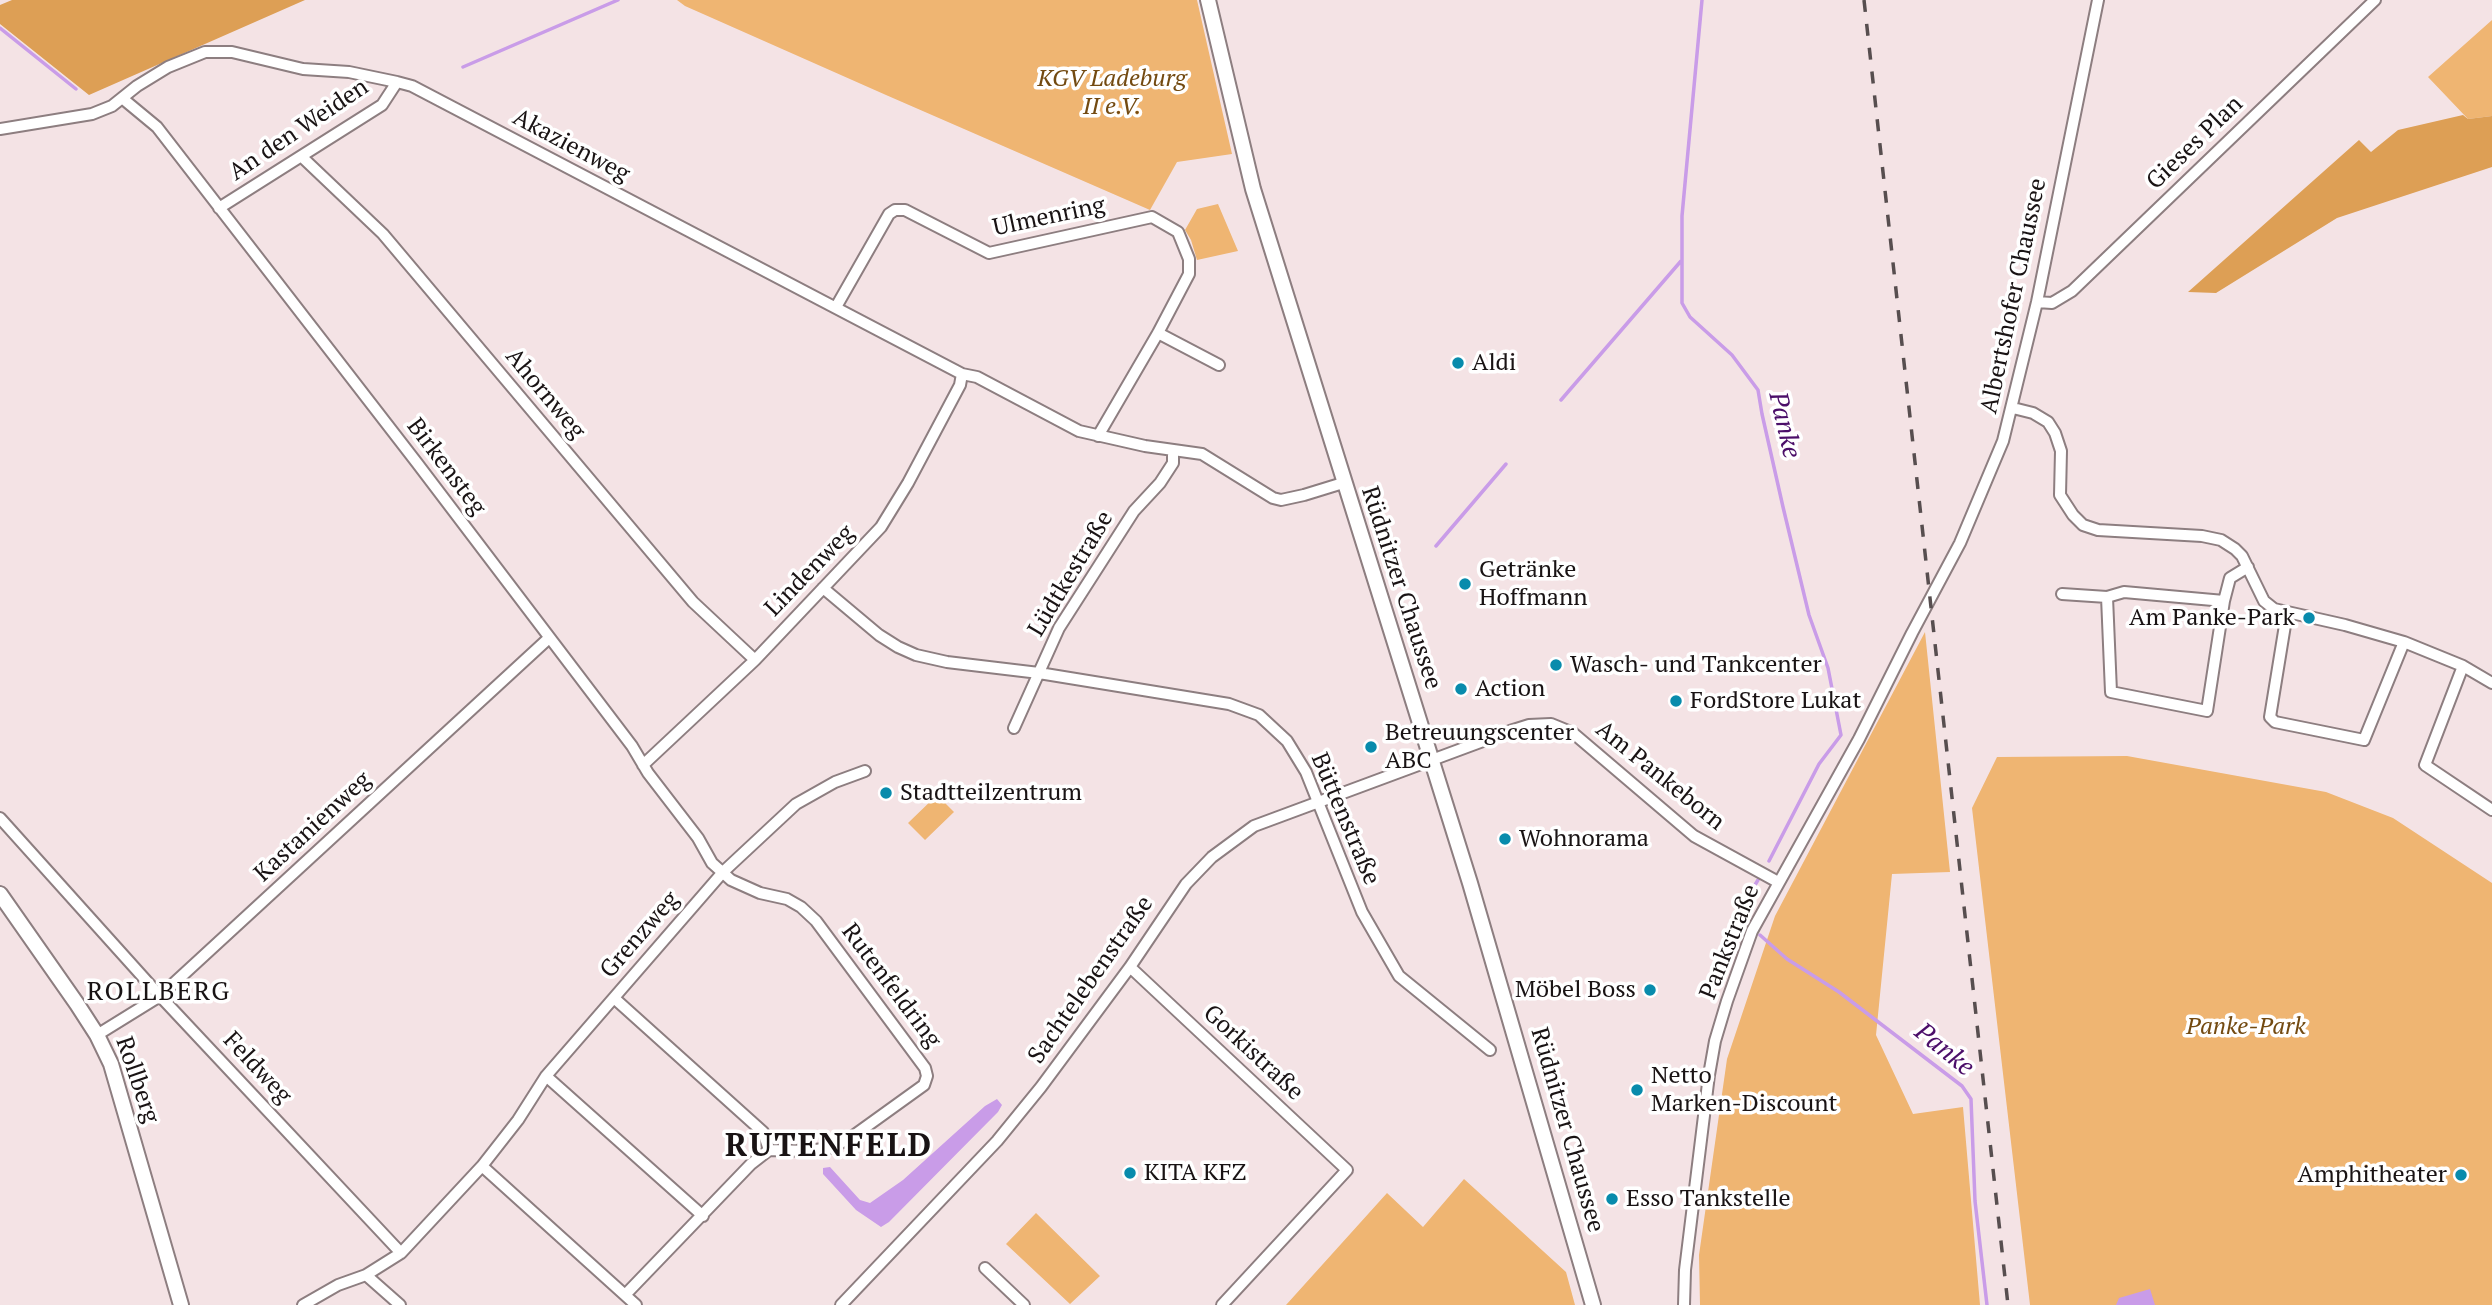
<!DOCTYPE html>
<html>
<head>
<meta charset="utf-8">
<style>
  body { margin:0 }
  canvas { display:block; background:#f4e3e5 }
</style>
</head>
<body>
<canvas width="2492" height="1305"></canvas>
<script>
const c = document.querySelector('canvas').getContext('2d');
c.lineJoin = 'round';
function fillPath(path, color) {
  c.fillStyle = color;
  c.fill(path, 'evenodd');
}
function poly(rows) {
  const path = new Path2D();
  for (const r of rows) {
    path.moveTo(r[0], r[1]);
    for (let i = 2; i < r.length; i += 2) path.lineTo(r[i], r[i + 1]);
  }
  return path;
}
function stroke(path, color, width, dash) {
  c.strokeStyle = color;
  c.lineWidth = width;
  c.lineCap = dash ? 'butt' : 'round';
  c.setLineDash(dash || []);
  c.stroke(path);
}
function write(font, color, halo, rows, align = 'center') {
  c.font = font + ' "PT Serif",serif';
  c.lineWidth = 7;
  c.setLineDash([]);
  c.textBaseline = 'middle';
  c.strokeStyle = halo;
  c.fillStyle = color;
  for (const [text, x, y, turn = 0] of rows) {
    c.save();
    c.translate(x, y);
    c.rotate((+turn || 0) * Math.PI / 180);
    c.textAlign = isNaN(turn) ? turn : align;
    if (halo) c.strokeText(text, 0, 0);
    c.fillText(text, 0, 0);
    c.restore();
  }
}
fillPath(poly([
  [677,0,1197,0,1232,154,1177,162,1150,210,886,95,685,6],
  [2492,20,2492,116,2468,119,2428,77],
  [1218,204,1238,251,1197,260,1191,240,1185,230,1197,209],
  [1925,632,1950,872,1892,874,1876,1035,1913,1114,1963,1107,1980,1305,1700,1305,1699,1255,1727,1059,1775,916],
  [2127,756,2326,792,2393,818,2492,883,2492,1305,2030,1305,1972,808,1997,757],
  [937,795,954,812,925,840,908,823],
  [1464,1179,1566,1272,1575,1305,1286,1305,1387,1193,1423,1227],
  [1036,1213,1100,1276,1070,1304,1006,1244]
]), '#efb572');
fillPath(poly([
  [12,0,305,0,89,95,0,24,0,5],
  [2463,115,2468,119,2492,116,2492,167,2337,218,2216,293,2188,292,2359,140,2371,152,2398,130]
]), '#dd9f55');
fillPath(poly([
  [997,1099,1002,1105,998,1112,889,1222,881,1227,856,1210,823,1174,823,1168,830,1167,860,1200,870,1203,903,1180,985,1106],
  [2150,1289,2155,1305,2116,1305,2119,1298]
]), '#c99ce8');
stroke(poly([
  [1702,0,1682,216,1682,303,1690,317,1732,355,1758,390,1762,414,1783,507,1809,615,1828,668,1841,735,1819,764,1769,861],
  [0,28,76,89],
  [463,67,618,0],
  [1561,400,1681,261],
  [1436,546,1506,464],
  [1746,924,1736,916,1758,880],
  [1760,935,1787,959,1839,992,1962,1086,1971,1099,1975,1201,1987,1305]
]), '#c99ce8', 3.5);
const minor = poly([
  [122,98,157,127,417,463,632,746,648,773,698,838,712,863,731,880,760,893,787,899,801,907,816,921,925,1068,927,1076,924,1085,849,1139,829,1148,809,1151,769,1150,751,1164,625,1295],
  [0,129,92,114,112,106,137,86,168,67,205,52,232,52,303,69,349,72,397,82,412,86,962,374,977,377,1079,431,1145,446,1202,454,1273,498,1281,500,1304,495,1343,483],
  [302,157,383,234,693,602,755,660],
  [219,208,382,105,397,82],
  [2037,302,2052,303,2072,291,2375,0],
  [836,307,889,214,895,210,905,210,989,253,1152,217,1178,232,1189,259,1189,274,1158,333,1098,436],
  [1158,333,1219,365],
  [2013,408,2033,413,2048,422,2055,433,2061,451,2060,495,2073,515,2083,525,2098,530,2202,536,2221,540,2235,549,2242,556,2264,601,2274,609,2345,625,2404,642,2463,666,2492,683],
  [823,588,879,635,898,647,916,655,947,662,1039,673,1229,704,1259,715,1287,741,1306,772,1362,912,1399,976,1490,1050],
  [2062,594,2107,597,2124,592,2224,601],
  [2107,597,2111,692,2207,711,2224,601,2230,578,2248,567],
  [2287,613,2270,717,2275,722,2364,740,2404,642],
  [2463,666,2425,765,2492,810],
  [1014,728,1059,628,1134,511,1160,483,1173,463,1173,450],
  [643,765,755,660,881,527,908,483,960,385,962,374],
  [0,818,160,996,401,1253,366,1275,338,1285,303,1305],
  [1130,967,1347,1170,1222,1305],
  [614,998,763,1132,769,1150],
  [97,1035,160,996,549,638],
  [546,1076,703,1216],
  [401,1253,482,1166],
  [985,1268,1024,1305],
  [366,1275,400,1305],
  [636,1305,482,1166,518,1120,546,1076,723,872,796,804,835,782,865,771],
  [841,1305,997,1141,1041,1087,1130,967,1186,884,1212,857,1254,826,1510,731,1529,725,1551,724,1573,733,1694,836,1778,882],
  [1684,1305,1685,1270,1709,1075,1715,1041,1727,1001,1752,931,1859,739,1912,633,1960,543,2003,441,2037,302,2098,0]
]);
const major = poly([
  [1208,0,1253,189,1470,883,1593,1305],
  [0,894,77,1004,97,1035,111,1064,181,1305]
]);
stroke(minor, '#8d7e80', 14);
stroke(major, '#8d7e80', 18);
stroke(minor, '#fff', 10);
stroke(major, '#fff', 14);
stroke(poly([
  [1864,0,2008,1305]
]), '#574e4f', 3.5, [12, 12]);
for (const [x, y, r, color] of [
  [1458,363,7,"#088bac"],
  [1465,584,7,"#088bac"],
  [2309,618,7,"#088bac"],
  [1556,665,7,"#088bac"],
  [1461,689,7,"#088bac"],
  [1676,701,7,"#088bac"],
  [1371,747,7,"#088bac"],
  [886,793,7,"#088bac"],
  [1505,839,7,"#088bac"],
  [1650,990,7,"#088bac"],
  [1637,1090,7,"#088bac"],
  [1130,1173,7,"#088bac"],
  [2461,1175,7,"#088bac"],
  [1612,1199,7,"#088bac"]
]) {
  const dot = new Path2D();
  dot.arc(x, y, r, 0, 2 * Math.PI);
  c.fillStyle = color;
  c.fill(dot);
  stroke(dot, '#fff', 2.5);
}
write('italic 24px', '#734a11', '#fff', [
  ["KGV Ladeburg",1112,79],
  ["II e.V.",1112,107],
  ["Panke-Park",2246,1027]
]);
write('24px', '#191314', '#fff', [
  ["An den Weiden",299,130,-34],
  ["Gieses Plan",2195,143,-44],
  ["Akazienweg",571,146,28],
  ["Ulmenring",1049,217,-12],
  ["Albertshofer Chaussee",2014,296,-78],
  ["Ahornweg",545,394,50],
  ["Birkensteg",446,467,53],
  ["Lindenweg",810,571,-46],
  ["Lüdtkestraße",1071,574,-59],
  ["Rüdnitzer Chaussee",1401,588,72],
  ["Am Pankeborn",1660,776,39],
  ["Büttenstraße",1345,819,67],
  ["Kastanienweg",313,827,-43],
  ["Grenzweg",640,935,-49],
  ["Pankstraße",1730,942,-68],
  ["Sachtelebenstraße",1091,980,-55],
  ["Rutenfeldring",891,986,53],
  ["Gorkistraße",1253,1053,43],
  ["Feldweg",257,1068,47],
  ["Rollberg",137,1080,71],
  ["Rüdnitzer Chaussee",1567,1130,74]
]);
write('24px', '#191314', '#fff', [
  ["Aldi",1472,363],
  ["Getränke",1479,570],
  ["Hoffmann",1479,598],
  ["Am Panke-Park",2295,618,"right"],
  ["Wasch- und Tankcenter",1570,665],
  ["Action",1475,689],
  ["FordStore Lukat",1690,701],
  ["Betreuungscenter",1385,733],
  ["ABC",1385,761],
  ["Stadtteilzentrum",900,793],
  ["Wohnorama",1519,839],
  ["Möbel Boss",1636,990,"right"],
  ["Netto",1651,1076],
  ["Marken-Discount",1651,1104],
  ["KITA KFZ",1144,1173],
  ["Amphitheater",2447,1175,"right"],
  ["Esso Tankstelle",1626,1199]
], 'left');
write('italic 26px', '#4b0e69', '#fff', [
  ["Panke",1784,425,77],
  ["Panke",1944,1050,39]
]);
c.letterSpacing = '2px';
write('26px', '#191314', '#fff', [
  ["ROLLBERG",159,993]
]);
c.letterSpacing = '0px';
c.letterSpacing = '2px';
write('bold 32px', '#191314', '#fff', [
  ["RUTENFELD",829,1147]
]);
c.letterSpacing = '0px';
</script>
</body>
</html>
